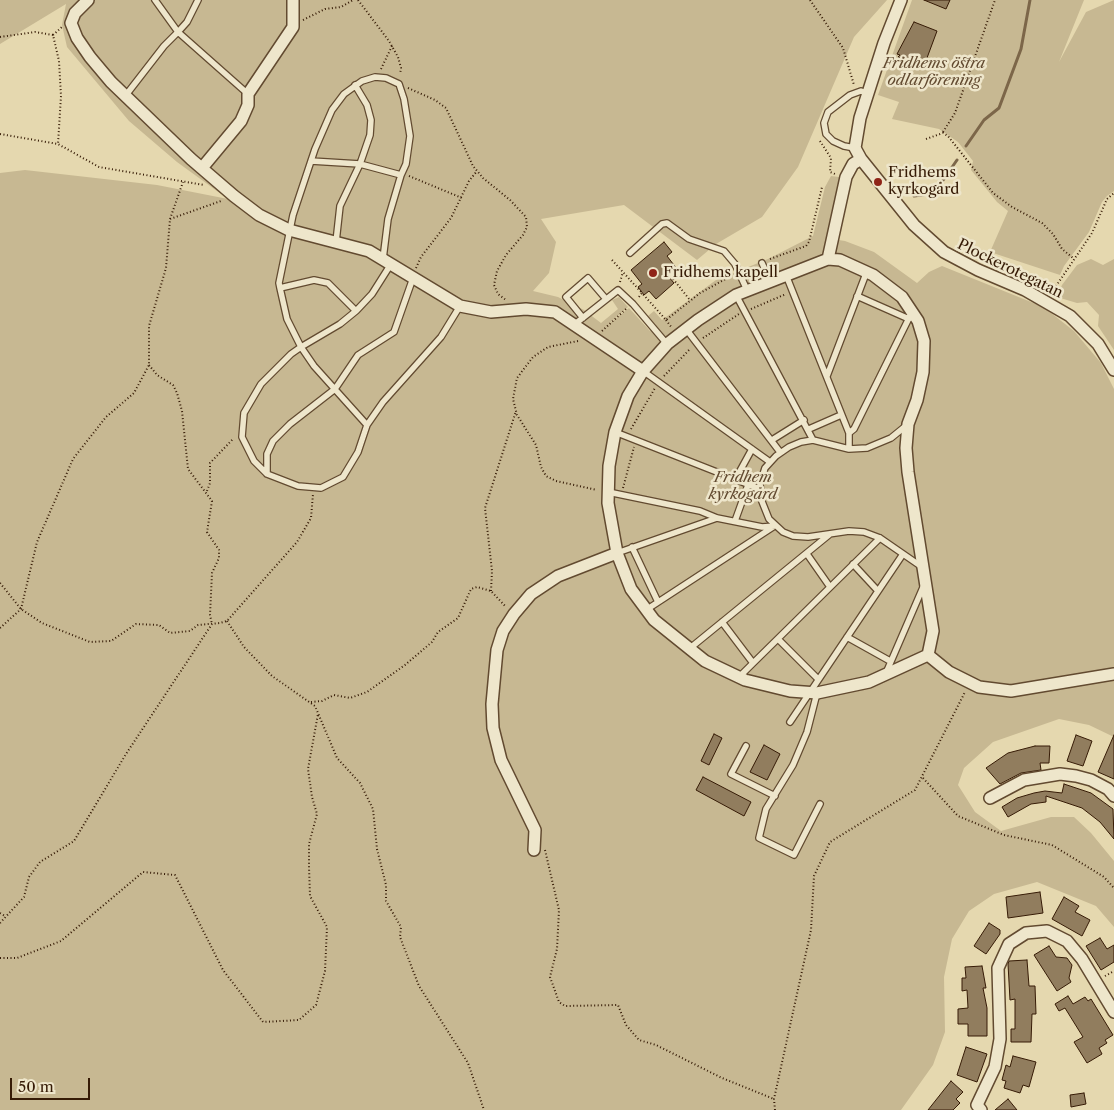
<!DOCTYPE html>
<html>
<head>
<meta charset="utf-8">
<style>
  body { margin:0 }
  #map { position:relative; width:1114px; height:1110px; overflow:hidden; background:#e5d8af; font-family:"Libre Caslon Text",serif }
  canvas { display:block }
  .scale { position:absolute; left:10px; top:1078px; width:80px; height:22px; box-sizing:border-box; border:2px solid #361b06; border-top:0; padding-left:6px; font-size:15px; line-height:18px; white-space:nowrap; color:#361b06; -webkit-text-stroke:4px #eee6cb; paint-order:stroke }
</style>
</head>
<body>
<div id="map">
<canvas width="1114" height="1110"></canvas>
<div class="scale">50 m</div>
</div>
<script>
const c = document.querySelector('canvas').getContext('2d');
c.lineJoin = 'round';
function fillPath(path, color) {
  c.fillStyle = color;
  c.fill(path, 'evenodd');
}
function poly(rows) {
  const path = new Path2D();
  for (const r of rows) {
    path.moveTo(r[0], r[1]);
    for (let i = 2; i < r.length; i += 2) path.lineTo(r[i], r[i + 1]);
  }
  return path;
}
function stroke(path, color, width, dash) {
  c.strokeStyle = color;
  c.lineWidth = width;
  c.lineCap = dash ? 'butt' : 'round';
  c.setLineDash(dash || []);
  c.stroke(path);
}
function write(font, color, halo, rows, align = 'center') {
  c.font = font + ' "Libre Caslon Text",serif';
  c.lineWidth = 5;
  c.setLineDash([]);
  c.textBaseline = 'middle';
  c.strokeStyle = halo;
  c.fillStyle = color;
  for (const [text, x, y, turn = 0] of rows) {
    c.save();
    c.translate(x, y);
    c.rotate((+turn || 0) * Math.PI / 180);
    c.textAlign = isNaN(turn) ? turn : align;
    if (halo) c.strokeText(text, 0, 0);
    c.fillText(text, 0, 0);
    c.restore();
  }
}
fillPath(poly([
  [0,0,887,0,854,37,798,167,762,217,716,244,697,260,624,205,541,219,556,242,549,273,533,291,558,297,584,310,601,323,618,309,612,300,619,297,628,307,605,327,629,308,650,331,656,325,648,316,654,311,662,320,716,280,768,259,813,236,825,187,831,176,839,177,840,180,826,238,845,241,874,252,917,283,929,272,942,266,1036,304,1051,313,1074,331,1101,363,1114,389,1114,737,1089,725,1059,719,993,742,964,768,958,785,975,812,1001,831,1051,817,1074,817,1091,833,1114,861,1114,927,1096,906,1037,882,994,894,969,911,952,939,944,977,945,1032,933,1065,901,1110,0,1110,0,173,25,170,157,185,228,199,177,162,129,121,67,47,62,25,66,4,0,44],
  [912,0,1084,0,1059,62,1086,12,1114,0,1114,191,1107,196,1102,202,1089,232,1064,266,1060,275,990,252,1008,211,997,202,971,170,973,161,958,142,939,129,892,119,899,102,878,95],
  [1091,259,1103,265,1114,259,1114,350,1098,326,1099,315,1087,302,1077,303,1057,297,1062,285,1077,265]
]), '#c7b892');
stroke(poly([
  [966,146,984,120,999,108,1021,49,1030,0],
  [914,196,929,194,937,189,957,160]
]), '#7c6649', 3);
const building = poly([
  [924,0,950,0,946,9,924,0],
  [914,22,937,31,924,66,898,57,900,55,897,54,914,22],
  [664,242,672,252,667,256,677,269,668,276,674,283,656,299,649,291,644,295,638,287,642,284,631,270,664,242],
  [714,734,722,738,709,765,701,761,714,734],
  [1076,735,1092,741,1083,766,1067,761,1076,735],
  [1114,735,1114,779,1098,772,1114,735],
  [764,745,780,754,767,780,750,772,764,745],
  [1035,746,1050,746,1049,763,1040,763,1041,770,1021,773,1000,784,986,768,1008,753,1035,746],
  [703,777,751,802,744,816,696,790,703,777],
  [1064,784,1091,793,1113,809,1114,839,1100,822,1082,808,1046,796,1046,802,1031,804,1008,817,1002,807,1017,798,1034,793,1045,791,1062,793,1064,784],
  [1040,892,1043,913,1008,918,1006,897,1040,892],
  [1064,897,1079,906,1075,912,1090,920,1082,936,1052,919,1064,897],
  [989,923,1000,930,1000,934,986,954,974,946,989,923],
  [1100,938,1107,949,1114,945,1114,962,1101,970,1086,946,1100,938],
  [1049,946,1056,957,1067,958,1072,965,1069,978,1071,982,1057,991,1034,955,1049,946],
  [1027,960,1029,986,1035,986,1036,1014,1032,1014,1031,1042,1011,1042,1011,1029,1015,1029,1015,999,1010,1000,1008,964,1009,961,1027,960],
  [982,966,986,988,983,988,987,1008,987,1036,968,1036,968,1024,958,1024,958,1009,968,1008,967,990,962,991,962,978,966,978,965,967,982,966],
  [1068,996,1073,1004,1085,997,1088,1001,1091,999,1113,1035,1105,1040,1107,1043,1099,1048,1102,1054,1087,1063,1074,1042,1083,1037,1065,1008,1059,1011,1055,1004,1068,996],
  [966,1047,987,1054,977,1082,957,1075,966,1047],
  [1013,1056,1036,1062,1029,1087,1023,1085,1020,1093,1004,1088,1006,1081,1002,1080,1006,1065,1010,1067,1013,1056],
  [951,1081,963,1092,956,1099,960,1103,953,1110,928,1110,951,1081],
  [1084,1093,1086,1104,1071,1107,1070,1095,1084,1093],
  [1008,1099,1017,1110,995,1110,1008,1099]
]);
fillPath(building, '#917d5e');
stroke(building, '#361b06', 1);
const service = poly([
  [155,0,178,32,187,22,198,0],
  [126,95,164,46,178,32,248,94],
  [855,148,844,146,833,141,826,134,824,123,828,112,850,95,861,91,867,93],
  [311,161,360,164,370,135,371,120,367,105,355,85],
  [336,242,340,206,360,164,401,175,406,164,410,136,404,99,399,84,386,78,375,77,362,81,344,94,332,110,315,149,293,215,279,283,280,288,314,280,328,283,356,311,372,294,391,264],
  [630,253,662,224,667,223,689,239,724,251,735,264,747,290],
  [383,259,388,219,401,175],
  [762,263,770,281],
  [786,275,849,433],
  [280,288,287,319,301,347,314,366,367,425,358,452,343,477,321,488,298,486,267,474,254,461,242,437,244,413,261,384,291,354,301,347,340,324,356,311],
  [736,295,813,440],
  [857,296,909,319],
  [583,318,566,297,588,278,606,299],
  [575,324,618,290,633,304,667,344],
  [686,329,780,452],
  [643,371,770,462],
  [827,376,867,271],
  [367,425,383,402,441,337,460,306],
  [907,425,891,438,867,448,849,449,813,440,801,442,789,447,776,456,765,468,760,484,761,499,769,519,783,532,793,536,808,537,849,531,864,532,880,538,922,567],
  [809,429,841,415],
  [615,432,760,489],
  [772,440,804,420],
  [849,449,849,433,854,429,912,312],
  [267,474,267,454,273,441,290,424,335,389,358,355,394,332,413,278],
  [735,480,752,449],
  [608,492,700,511,717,518,762,527,775,526],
  [735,521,748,485],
  [632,547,658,602],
  [617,553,717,518],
  [807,554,830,587],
  [853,564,878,591],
  [646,610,773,527],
  [722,622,753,663],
  [847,637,890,661],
  [778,639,818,679],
  [689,649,830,534],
  [886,673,924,585],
  [739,677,880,538],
  [817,693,807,732,793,765,766,809,759,838,794,855,820,804],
  [790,722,903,554],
  [746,746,731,774,775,796]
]);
const minor = poly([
  [88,0,75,13,71,23,77,38,90,57,111,82,191,159,234,196,259,215,289,230,369,251,460,306,491,312,526,309,555,312,643,371],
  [901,0,884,43,860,118,855,148,861,159,914,225,944,252,978,270,1025,290,1070,316,1098,344,1114,370],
  [202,168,241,121,248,105,248,94,293,27,293,0],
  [828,259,840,260,873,275,902,297,918,321,924,341,923,372,917,400,908,424,906,448,908,472,933,631,928,655,869,682,817,693,790,691,745,680,705,661,654,620,631,589,617,553,608,503,609,466,615,432,628,396,643,371,667,344,698,320,736,295,828,259,846,177,853,164,861,159],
  [928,655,949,672,979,687,1011,691,1114,674],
  [990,798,1024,780,1060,774,1076,776,1091,780,1108,789,1114,796],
  [534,850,535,830,501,760,493,728,492,704,497,650,503,631,514,614,531,594,558,576,617,553],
  [981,1110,977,1105,995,1067,1000,1039,998,968,1009,944,1026,933,1047,931,1067,941,1082,959,1114,1012]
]);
stroke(service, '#624a30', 8);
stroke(minor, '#624a30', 14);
stroke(poly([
  [358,0,389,41,398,57,401,68,400,74],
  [810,0,843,48,854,85],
  [303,20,325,9,341,7,353,0],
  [53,35,62,27],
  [0,37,35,32,53,35,59,61,61,96,58,144],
  [381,69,392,46],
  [408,88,435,100,446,108,473,166,483,178,510,200,526,217,527,227,523,235,506,255,497,271,494,285,498,294,506,300],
  [943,132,955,113,995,0],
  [0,134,58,144,99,167,204,185],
  [926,139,943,133,948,136,993,193,1012,207,1042,223,1053,234,1062,249,1073,258],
  [820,141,831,158,830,172,835,174],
  [409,176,462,198],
  [170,219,183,182],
  [770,259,806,246,809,242,822,187],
  [612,260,642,293],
  [416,268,421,257,451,218,469,181,477,171],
  [673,279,690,300],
  [620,282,623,272],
  [1052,292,1092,233,1107,199,1114,193],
  [639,297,642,293,666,320,700,293,731,276],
  [751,309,786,294],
  [666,320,672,328],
  [602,331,626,309],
  [703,338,739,314],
  [578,341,548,347,533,357,517,378,513,399,517,415,536,445,541,467,546,476,556,481,597,490],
  [149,365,157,375,173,385,177,393,182,411,188,469,212,501,207,532,219,550,219,558,212,573,210,615,212,624],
  [664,376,690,349],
  [631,429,655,388],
  [623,488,634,447],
  [207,491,210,483,210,463,233,439],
  [0,583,21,609,42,623,90,642,111,641,136,624,159,625,170,633,190,631,198,625,220,623,227,621,297,542,311,518,313,494],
  [491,591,492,571,485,508,516,411],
  [227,621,244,647,272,676,315,706,337,758,360,783,373,809,377,849,386,885,386,901,401,927,400,937,419,986,468,1063,484,1110],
  [0,628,21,609,37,542,73,459,106,417,134,393,149,365,149,326,166,268,170,219,221,201],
  [311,702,322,701,334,695,350,698,367,692,405,665,432,642,438,632,458,618,471,589,477,587,491,591,506,607],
  [923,778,958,816,1004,835,1052,845,1104,877,1114,888],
  [545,850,559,910,557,949,550,977,559,1002,565,1006,618,1005,626,1025,639,1040,656,1045,722,1078,774,1099],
  [0,913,5,916],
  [0,923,24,897,29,877,40,862,74,841,126,754,212,624],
  [0,958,17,958,61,941,143,872,175,875,223,970,263,1022,299,1020,316,1005,325,971,327,927,310,896,309,867,309,844,317,814,312,797,308,769,318,714],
  [1105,976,1114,971],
  [775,1110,774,1099,811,930,814,876,830,842,915,790,965,692]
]), '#361b06', 2, [1, 2.5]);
stroke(service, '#eee6cb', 5.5);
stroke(minor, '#eee6cb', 11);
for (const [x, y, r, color] of [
  [878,182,5,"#8f2418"],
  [653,273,5,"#8f2418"]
]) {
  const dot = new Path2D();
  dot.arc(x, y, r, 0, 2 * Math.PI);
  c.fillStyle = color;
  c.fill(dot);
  stroke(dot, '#eee6cb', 2);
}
write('italic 15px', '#624a30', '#eee6cb', [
  ["Fridhems östra",934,64],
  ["odlarförening",934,81],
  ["Fridhem",743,478],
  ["kyrkogård",743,495]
]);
write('15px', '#361b06', '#eee6cb', [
  ["Fridhems",888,173],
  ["kyrkogård",888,190],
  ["Fridhems kapell",663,273]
], 'left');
write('15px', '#361b06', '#eee6cb', [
  ["Plockerotegatan",1010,269,26]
]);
</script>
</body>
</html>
